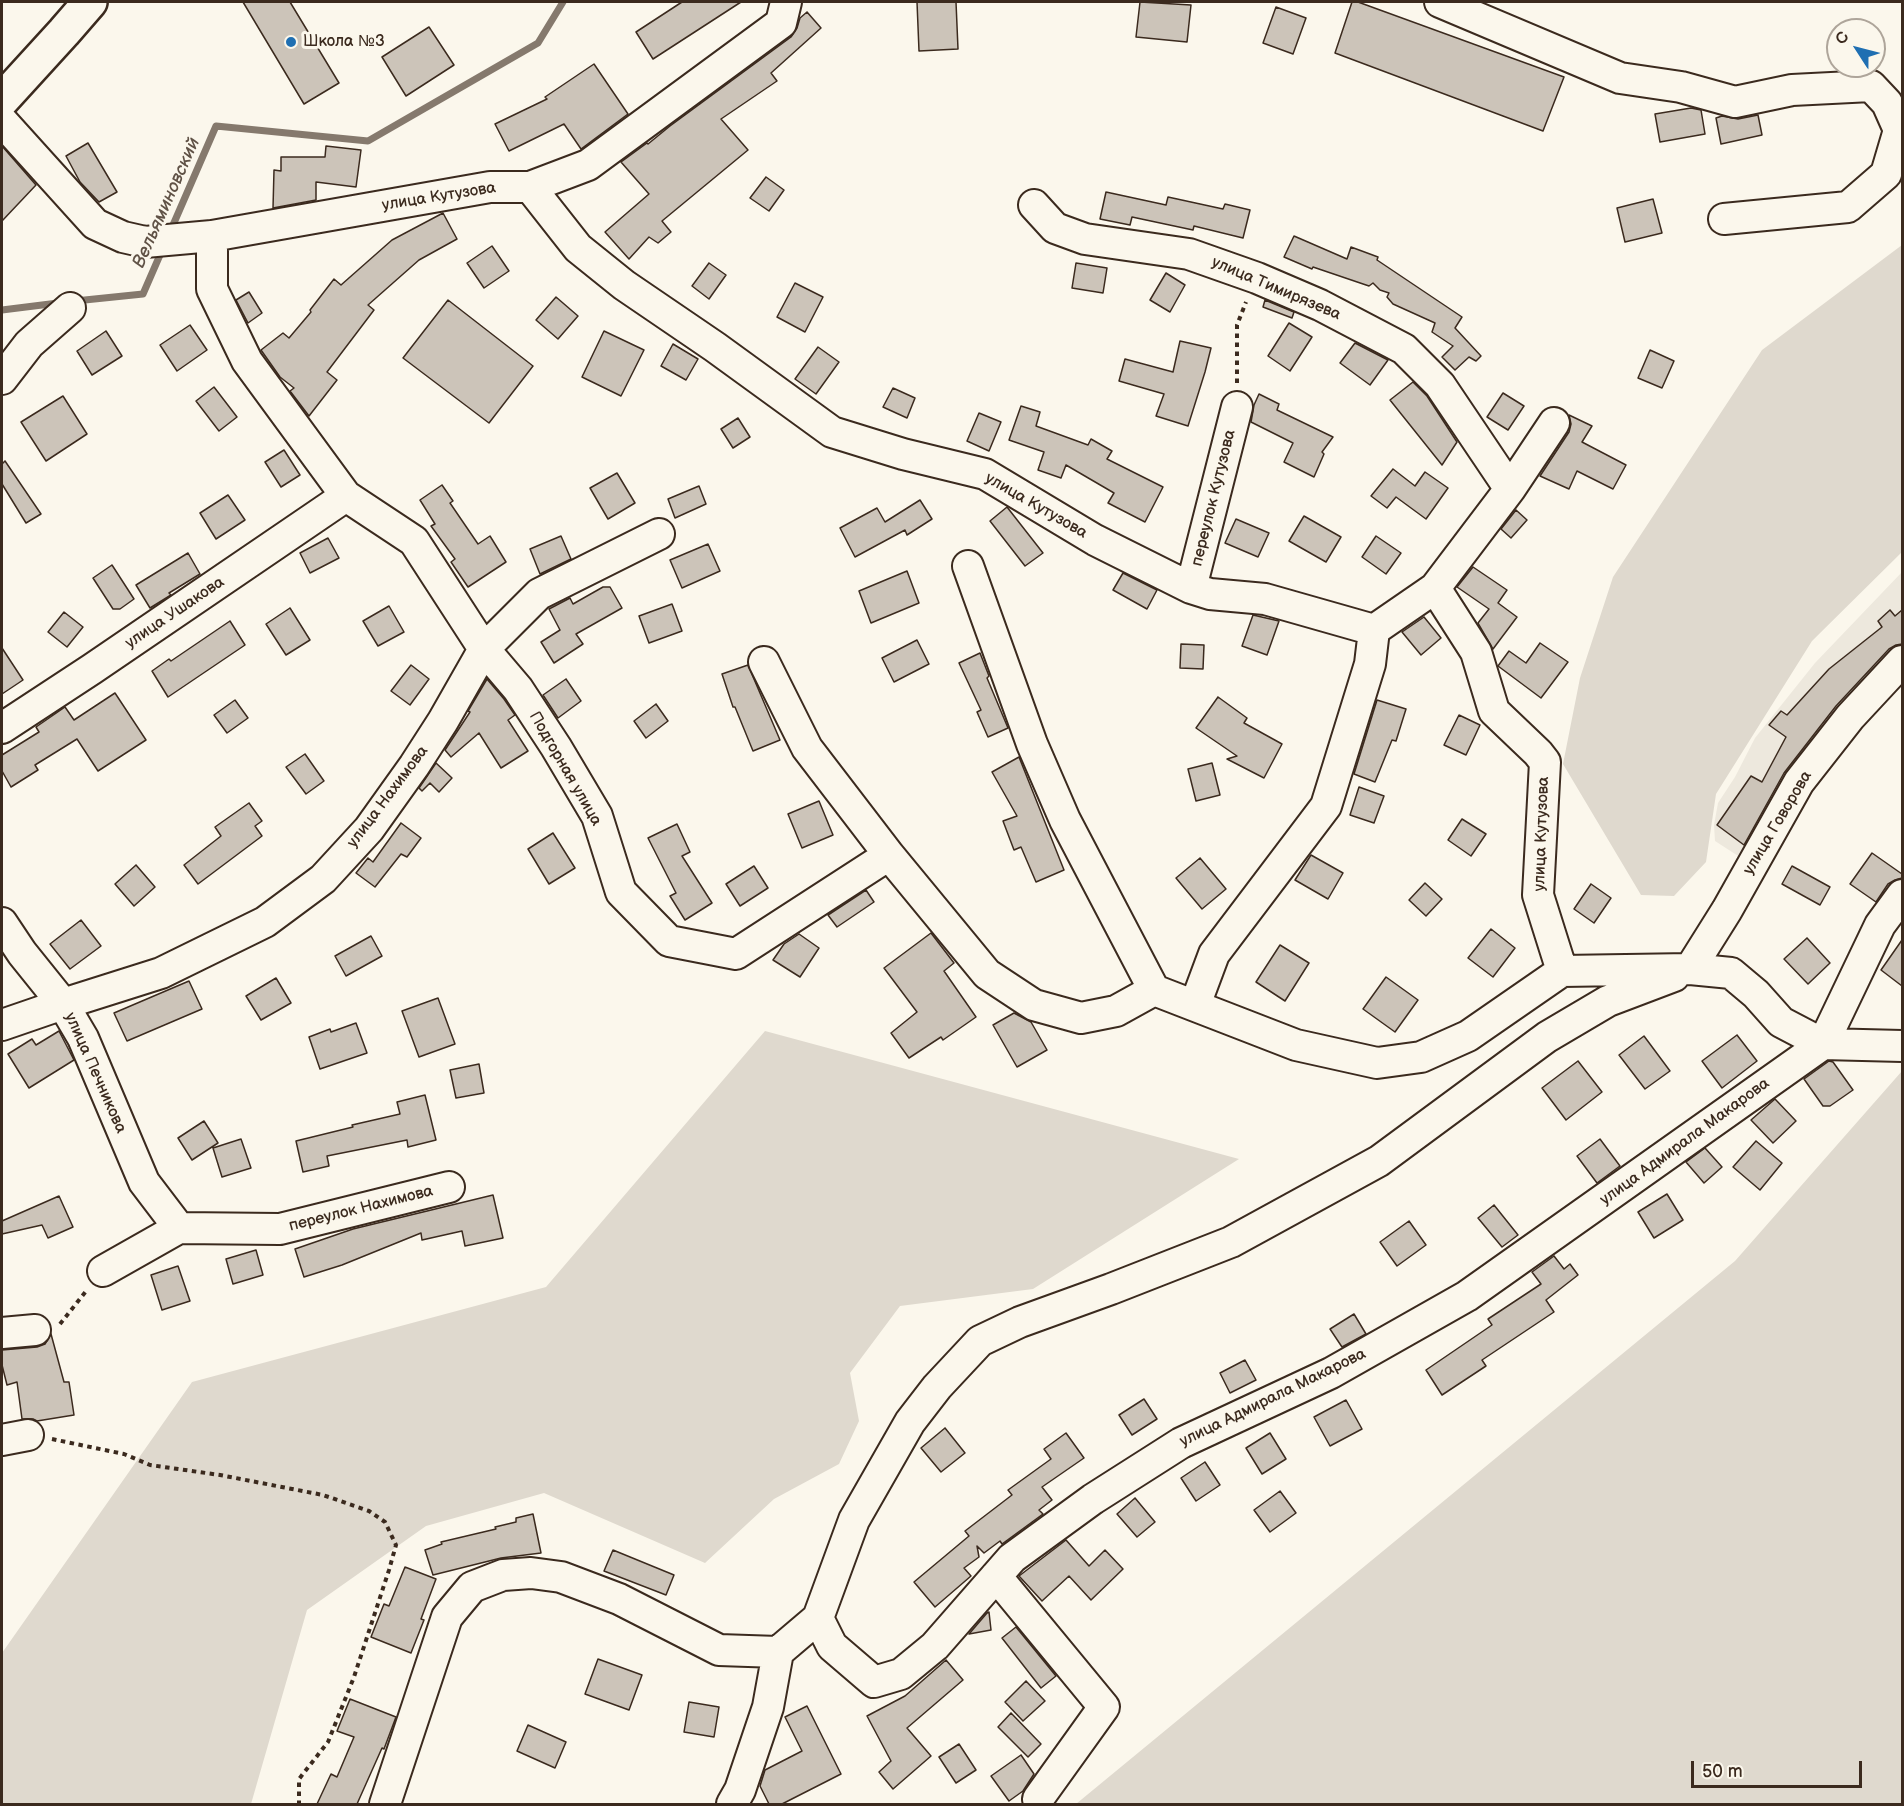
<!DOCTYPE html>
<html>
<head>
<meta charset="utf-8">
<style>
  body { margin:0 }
  #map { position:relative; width:1904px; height:1806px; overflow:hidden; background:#fbf7ec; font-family:"Balsamiq Sans",sans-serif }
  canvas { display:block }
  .frame { position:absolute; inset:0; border:3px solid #3b2a1e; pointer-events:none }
  .north { position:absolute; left:1826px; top:18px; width:60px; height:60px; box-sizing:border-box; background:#fbf7ec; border:2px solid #aea59a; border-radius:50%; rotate:306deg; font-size:16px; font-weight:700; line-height:24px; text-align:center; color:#3b2a1e }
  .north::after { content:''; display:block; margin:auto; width:21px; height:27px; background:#1f6fb2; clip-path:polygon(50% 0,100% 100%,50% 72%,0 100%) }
  .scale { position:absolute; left:1691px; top:1761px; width:171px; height:27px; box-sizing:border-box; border:3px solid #3b2a1e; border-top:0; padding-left:8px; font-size:18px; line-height:21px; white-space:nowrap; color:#3b2a1e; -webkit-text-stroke:4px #fbf7ec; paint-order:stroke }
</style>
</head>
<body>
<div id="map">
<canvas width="1904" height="1806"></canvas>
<div class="frame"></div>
<div class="north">С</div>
<div class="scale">50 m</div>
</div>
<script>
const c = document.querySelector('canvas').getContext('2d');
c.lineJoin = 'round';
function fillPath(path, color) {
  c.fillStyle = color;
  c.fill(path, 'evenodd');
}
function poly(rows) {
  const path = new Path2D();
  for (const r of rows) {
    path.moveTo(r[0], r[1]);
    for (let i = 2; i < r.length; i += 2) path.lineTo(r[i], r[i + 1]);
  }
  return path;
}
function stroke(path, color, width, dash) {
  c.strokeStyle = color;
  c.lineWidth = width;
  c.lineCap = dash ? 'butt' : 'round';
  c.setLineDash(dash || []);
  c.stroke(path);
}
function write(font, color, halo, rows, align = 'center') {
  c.font = font + ' "Balsamiq Sans",sans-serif';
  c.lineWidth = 6;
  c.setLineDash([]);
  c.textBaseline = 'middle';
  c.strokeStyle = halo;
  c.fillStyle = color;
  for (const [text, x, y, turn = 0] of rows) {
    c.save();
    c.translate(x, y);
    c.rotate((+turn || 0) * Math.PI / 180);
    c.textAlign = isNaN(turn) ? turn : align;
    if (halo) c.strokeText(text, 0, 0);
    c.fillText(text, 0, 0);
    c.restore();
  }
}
fillPath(poly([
  [1902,572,1902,653,1746,861,1715,841,1714,825,1718,803,1735,777,1755,738,1815,663]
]), '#ede8dd');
fillPath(poly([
  [1902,245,1902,552,1812,641,1716,794,1706,862,1674,896,1641,895,1563,764,1580,678,1613,577,1762,350],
  [765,1031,1239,1159,1033,1289,900,1306,850,1373,859,1421,839,1464,774,1499,705,1563,544,1493,426,1526,307,1610,251,1804,2,1804,2,1653,192,1382,546,1287],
  [1902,1071,1902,1804,1076,1804,1735,1261]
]), '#dfd9ce');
stroke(poly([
  [170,232,216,126,368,141,538,43,563,2],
  [75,301,143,294,163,248],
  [2,310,58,303]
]), '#85796d', 7);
const building = poly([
  [243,2,290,2,339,83,304,104,243,2],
  [682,2,741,2,653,59,636,32,682,2],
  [917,2,956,2,958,49,919,51,917,2],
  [1140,2,1191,5,1187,42,1136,37,1140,2],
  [1352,2,1358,2,1564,77,1543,131,1335,53,1352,2],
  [1276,7,1306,18,1293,54,1263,43,1276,7],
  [807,12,821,28,771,73,777,81,721,119,748,150,662,221,671,232,658,243,649,237,629,259,605,232,649,194,621,162,647,143,648,144,670,126,791,37,797,28,800,18,807,12],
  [429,27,454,65,406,96,382,57,429,27],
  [594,64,628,114,581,149,564,124,509,151,495,124,547,99,545,97,594,64],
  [1691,108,1701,110,1705,134,1660,142,1655,114,1691,108],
  [1758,115,1762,135,1721,144,1716,118,1722,116,1738,119,1758,115],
  [88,143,117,192,99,202,80,182,66,156,88,143],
  [2,146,36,185,2,221,2,146],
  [326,146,361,150,356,187,316,182,316,200,273,208,274,170,281,171,281,157,325,157,326,146],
  [766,177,784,190,769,211,750,198,766,177],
  [1106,192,1166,205,1168,197,1223,209,1225,204,1250,210,1243,238,1194,226,1193,230,1132,217,1130,225,1100,219,1106,192],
  [1653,199,1662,233,1625,242,1617,208,1653,199],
  [443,213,457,239,419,260,368,305,374,310,327,372,337,380,309,416,290,391,294,388,280,377,261,350,283,333,289,338,311,312,310,310,334,279,341,285,392,240,443,213],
  [1294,236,1347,259,1351,247,1378,257,1377,260,1462,317,1455,328,1481,356,1476,361,1469,357,1455,370,1442,357,1453,346,1432,332,1435,323,1393,304,1387,297,1389,293,1380,290,1373,283,1369,286,1313,267,1312,269,1284,257,1294,236],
  [492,246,509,271,484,288,467,263,492,246],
  [709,263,726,275,709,299,692,286,709,263],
  [1076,263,1107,268,1103,293,1072,288,1076,263],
  [1166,273,1185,285,1170,312,1150,300,1166,273],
  [795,283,823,297,805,332,777,317,795,283],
  [249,292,262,313,248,323,236,300,249,292],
  [556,297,578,316,558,339,536,320,556,297],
  [448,300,533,366,489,423,403,358,448,300],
  [1265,300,1294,312,1292,318,1263,307,1265,300],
  [1289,323,1312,337,1290,371,1268,356,1289,323],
  [190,325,207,350,177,371,160,345,190,325],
  [106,331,122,356,92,375,77,351,106,331],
  [604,331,644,350,621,396,582,377,604,331],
  [1180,341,1211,348,1205,372,1188,426,1156,416,1164,394,1119,381,1125,359,1173,372,1180,341],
  [1355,343,1388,360,1370,385,1340,363,1355,343],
  [673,344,698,359,686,380,661,366,673,344],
  [818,347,839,362,816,394,795,379,818,347],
  [1650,350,1674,361,1662,388,1638,378,1650,350],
  [1413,382,1427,396,1457,442,1442,465,1390,400,1413,382],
  [214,387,237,417,219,431,196,401,214,387],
  [893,388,915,398,907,418,883,407,893,388],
  [1503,393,1524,406,1508,430,1487,417,1503,393],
  [1259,394,1279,404,1277,410,1333,437,1322,452,1324,454,1314,477,1284,462,1293,443,1251,422,1254,405,1259,394],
  [63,396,87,434,46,461,21,422,63,396],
  [1021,406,1040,412,1036,426,1088,445,1091,439,1112,451,1107,459,1163,487,1145,522,1108,503,1114,493,1066,465,1061,478,1038,470,1044,452,1009,440,1021,406],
  [979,413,1001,422,989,451,967,441,979,413],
  [1569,415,1592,426,1582,442,1626,465,1613,489,1577,471,1569,489,1540,476,1569,432,1571,424,1569,415],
  [738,418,750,437,733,448,721,429,738,418],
  [284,450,300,475,281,487,265,462,284,450],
  [5,461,41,514,26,523,2,484,2,464,5,461],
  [1393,469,1415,486,1425,472,1448,488,1426,519,1396,497,1387,508,1371,496,1393,469],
  [617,473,635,503,608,519,590,488,617,473],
  [442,485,453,501,450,503,478,544,490,536,506,562,468,587,451,562,455,559,431,526,435,524,420,500,442,485],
  [699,486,706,504,675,518,668,499,699,486],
  [228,495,245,520,216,539,200,513,228,495],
  [920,500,932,519,907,535,905,530,855,557,840,528,877,508,885,522,920,500],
  [1007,507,1043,553,1025,566,990,521,1007,507],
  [1516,510,1527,520,1511,538,1501,529,1516,510],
  [1304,516,1341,537,1326,562,1289,541,1304,516],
  [1236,519,1269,533,1258,557,1225,543,1236,519],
  [561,536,571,559,540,574,530,549,561,536],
  [1376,536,1401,553,1386,574,1362,557,1376,536],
  [328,538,339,558,310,573,300,553,328,538],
  [708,544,720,571,682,588,670,560,708,544],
  [188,553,200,574,169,593,171,595,150,608,136,585,188,553],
  [112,565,134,599,120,609,113,609,93,578,112,565],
  [1473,567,1507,590,1498,603,1517,617,1493,649,1478,623,1489,609,1457,587,1473,567],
  [907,571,919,603,871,623,859,591,907,571],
  [1123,573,1157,590,1147,609,1113,590,1123,573],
  [603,587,610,587,622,608,576,634,583,644,554,663,541,642,560,630,549,609,570,598,573,604,603,587],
  [672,604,682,631,649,643,639,616,672,604],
  [389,606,404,632,378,646,363,621,389,606],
  [290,608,310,640,286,655,266,624,290,608],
  [1890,610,1895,616,1902,610,1902,644,1896,645,1889,649,1836,706,1784,773,1744,845,1717,825,1751,776,1762,782,1786,737,1769,725,1781,711,1787,715,1829,669,1882,627,1878,621,1890,610],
  [64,612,83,627,67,647,48,632,64,612],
  [1253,615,1279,621,1267,655,1242,646,1253,615],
  [1424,617,1441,638,1421,655,1402,632,1424,617],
  [230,621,245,645,168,697,152,671,169,659,171,661,230,621],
  [917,640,929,664,894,682,882,658,917,640],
  [1540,643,1568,662,1541,698,1498,666,1509,651,1526,663,1540,643],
  [1181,644,1204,645,1203,669,1180,668,1181,644],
  [2,648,23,680,2,694,2,648],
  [980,653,989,676,987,678,1008,728,988,737,977,712,981,710,959,663,980,653],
  [411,665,429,679,410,705,391,691,411,665],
  [748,665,780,740,753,751,735,707,733,707,722,674,748,665],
  [487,679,504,699,515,715,508,720,528,751,501,768,479,733,451,757,445,750,470,712,468,711,487,679],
  [566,679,581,701,558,718,543,695,566,679],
  [115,693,146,740,98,771,77,739,35,765,38,770,11,787,2,771,2,755,39,732,36,727,65,707,74,720,115,693],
  [1218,697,1247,718,1244,723,1282,744,1264,778,1227,759,1237,756,1196,728,1218,697],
  [235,700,248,718,227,733,214,715,235,700],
  [1377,700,1406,709,1396,741,1392,740,1375,782,1354,774,1377,700],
  [656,704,668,721,646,738,634,721,656,704],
  [1459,715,1480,725,1466,755,1444,745,1459,715],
  [305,754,324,781,306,794,286,767,305,754],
  [1019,757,1064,870,1036,882,1021,847,1014,850,1003,821,1017,816,992,772,1019,757],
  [436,763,452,778,439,792,430,783,422,791,419,788,436,763],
  [1212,763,1220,795,1196,801,1188,769,1212,763],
  [1359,787,1384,796,1374,823,1350,815,1359,787],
  [819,801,833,835,802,848,788,814,819,801],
  [249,803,262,821,255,826,262,836,198,884,184,865,221,836,215,827,249,803],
  [1462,819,1486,834,1471,856,1448,840,1462,819],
  [401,823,421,838,407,857,401,854,375,887,356,873,368,858,373,862,401,823],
  [677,824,690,852,682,856,712,903,685,920,670,896,676,893,648,838,677,824],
  [553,833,575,868,549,884,528,849,553,833],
  [1872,853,1902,874,1902,878,1895,880,1888,884,1876,902,1850,884,1872,853],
  [1311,855,1343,873,1328,899,1295,880,1311,855],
  [1200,858,1226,889,1202,909,1176,878,1200,858],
  [136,865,155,887,134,906,115,884,136,865],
  [754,866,768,888,740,906,726,884,754,866],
  [1792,866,1830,887,1820,905,1782,884,1792,866],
  [1425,883,1442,899,1426,916,1409,900,1425,883],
  [1591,884,1611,898,1594,923,1574,909,1591,884],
  [866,890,874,902,837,927,828,915,866,890],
  [81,920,101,946,70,969,50,944,81,920],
  [1491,929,1515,948,1493,977,1468,958,1491,929],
  [931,933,954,963,944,971,976,1017,943,1040,941,1037,909,1058,891,1033,917,1012,884,968,931,933],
  [799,934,819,948,800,977,773,960,784,944,799,934],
  [371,936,382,956,346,976,335,956,371,936],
  [1807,938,1830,963,1808,984,1784,959,1807,938],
  [1902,940,1902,986,1881,970,1902,940],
  [1280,945,1309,963,1285,1001,1256,982,1280,945],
  [1386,977,1418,1000,1395,1032,1363,1009,1386,977],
  [276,978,291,1003,261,1020,246,996,276,978],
  [189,981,202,1009,127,1041,114,1013,189,981],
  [438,998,455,1044,419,1057,402,1011,438,998],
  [1014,1013,1031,1022,1047,1050,1017,1067,993,1025,1014,1013],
  [356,1023,367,1053,320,1069,309,1037,330,1029,331,1032,356,1023],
  [59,1031,74,1060,29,1088,8,1054,32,1039,36,1045,59,1031],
  [1737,1035,1757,1061,1722,1088,1702,1061,1737,1035],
  [1644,1036,1670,1071,1645,1089,1619,1055,1644,1036],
  [1578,1061,1602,1092,1566,1120,1542,1088,1578,1061],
  [1829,1061,1833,1062,1853,1090,1830,1106,1823,1106,1804,1079,1829,1061],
  [479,1064,484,1093,456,1098,450,1070,479,1064],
  [425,1095,436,1140,408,1147,407,1140,327,1156,329,1166,303,1172,296,1141,353,1127,352,1125,400,1114,397,1102,425,1095],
  [1775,1099,1796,1121,1773,1143,1751,1120,1775,1099],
  [204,1121,218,1143,192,1160,178,1138,204,1121],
  [241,1139,251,1168,222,1177,213,1148,241,1139],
  [1600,1139,1620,1166,1597,1183,1577,1156,1600,1139],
  [1756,1141,1782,1163,1760,1190,1733,1167,1756,1141],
  [1705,1148,1722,1167,1704,1183,1686,1162,1705,1148],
  [1667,1194,1683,1220,1654,1238,1638,1212,1667,1194],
  [493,1195,503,1238,465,1246,462,1231,422,1240,421,1233,342,1265,304,1277,295,1249,353,1229,493,1195],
  [59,1196,73,1227,48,1238,42,1225,2,1234,2,1221,59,1196],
  [1494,1205,1518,1235,1502,1247,1478,1218,1494,1205],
  [1409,1221,1426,1245,1397,1266,1380,1242,1409,1221],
  [256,1250,263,1275,233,1284,226,1259,256,1250],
  [1554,1256,1564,1269,1570,1264,1578,1275,1546,1300,1554,1312,1482,1360,1486,1366,1442,1395,1426,1370,1492,1325,1488,1319,1541,1284,1532,1272,1554,1256],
  [178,1266,190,1301,162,1310,151,1275,178,1266],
  [1354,1314,1366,1334,1342,1347,1330,1329,1354,1314],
  [51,1334,64,1382,69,1382,74,1415,37,1421,33,1419,22,1419,17,1382,7,1385,2,1365,2,1350,37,1347,45,1344,51,1334],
  [1245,1360,1256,1380,1230,1393,1220,1373,1245,1360],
  [1144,1399,1157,1419,1132,1435,1119,1415,1144,1399],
  [1346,1400,1362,1429,1330,1446,1314,1417,1346,1400],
  [945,1428,965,1453,941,1472,921,1448,945,1428],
  [1066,1433,1084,1458,1042,1487,1052,1500,1039,1510,1043,1514,1002,1544,1000,1541,984,1553,977,1546,979,1557,964,1568,971,1576,935,1607,914,1582,969,1536,965,1531,1012,1495,1008,1490,1051,1459,1044,1449,1066,1433],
  [1270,1433,1286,1459,1262,1474,1246,1448,1270,1433],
  [1205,1462,1220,1485,1196,1501,1181,1478,1205,1462],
  [1280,1491,1296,1513,1270,1532,1254,1510,1280,1491],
  [1135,1498,1155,1522,1137,1537,1117,1514,1135,1498],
  [533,1514,541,1553,501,1558,433,1575,425,1550,442,1544,441,1542,496,1529,495,1527,516,1522,516,1518,533,1514],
  [1066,1540,1089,1566,1105,1550,1123,1569,1091,1600,1069,1576,1042,1601,1019,1576,1066,1540],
  [613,1550,674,1575,666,1595,604,1571,613,1550],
  [405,1567,436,1579,421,1619,424,1620,411,1653,371,1637,384,1604,389,1606,405,1567],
  [989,1612,991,1630,969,1634,987,1613,989,1612],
  [1016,1627,1056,1676,1041,1688,1002,1638,1016,1627],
  [598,1659,642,1675,629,1710,585,1694,598,1659],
  [946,1660,963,1680,907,1728,931,1756,893,1789,879,1772,891,1761,867,1716,905,1696,946,1660],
  [1026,1681,1045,1701,1023,1721,1005,1702,1026,1681],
  [350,1699,396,1717,384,1749,382,1748,357,1804,317,1804,331,1774,337,1777,354,1737,337,1731,350,1699],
  [689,1702,719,1707,714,1737,684,1732,689,1702],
  [807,1706,841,1774,782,1804,769,1804,760,1786,765,1770,802,1751,785,1717,807,1706],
  [1011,1713,1041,1744,1028,1757,998,1727,1011,1713],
  [528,1725,566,1742,555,1768,517,1751,528,1725],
  [959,1744,976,1770,956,1783,939,1757,959,1744],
  [1021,1755,1034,1774,1023,1791,1009,1801,991,1776,1021,1755]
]);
fillPath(building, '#ccc4b9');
stroke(building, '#3b2a1e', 1.5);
const minor = poly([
  [1440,2,1620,78,1681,87,1735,102,1792,90,1871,86,1887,103,1899,130,1886,174,1848,207,1724,219],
  [2,121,95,224,123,237,145,242,212,236,490,187,530,187,588,165,781,23,786,2],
  [530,187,578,248,624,285,715,347,832,432,903,454,985,474,1095,540,1191,588,1210,594,1265,599,1374,630,1435,588,1510,489,1440,385,1404,349,1320,305,1257,278,1189,254,1085,239,1055,228,1034,205],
  [212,236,212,289,247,361,346,496,414,541,484,649,518,689,556,747,597,816,621,892,669,941,736,954,889,855,987,974,1034,1005,1081,1018,1116,1011,1154,990,1296,1045,1377,1063,1421,1057,1468,1036,1562,971,1690,969,1731,973,1756,994,1781,1022,1823,1044,1902,1046],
  [2,379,29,344,70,308],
  [1510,489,1554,423],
  [968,566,1032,744,1065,820,1154,990],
  [1191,588,1237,407],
  [1435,588,1476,652,1494,711,1538,753,1545,762,1538,895,1562,971],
  [764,662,807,748,889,855],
  [2,728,92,669,346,496],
  [2,923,22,953,63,1004,83,1038,144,1182,179,1228],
  [1690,969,1727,910,1799,782,1850,717,1902,661],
  [1195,1005,1214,954,1326,806,1370,664,1374,630],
  [2,1025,63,1004,161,973,265,922,323,879,369,829,414,766,443,721,484,649,539,594,659,534],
  [103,1271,179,1228,280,1229,449,1187],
  [2,1333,35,1330],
  [2,1440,28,1435],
  [996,1576,1104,1707,1038,1799],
  [818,1618,832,1646,874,1682,901,1674,935,1646,1012,1558,1093,1499,1181,1443,1331,1373,1467,1296,1823,1044,1880,925,1902,895],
  [385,1804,447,1617,472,1587,503,1575,531,1573,561,1577,619,1599,719,1650,778,1652,818,1618,854,1520,910,1422,937,1387,980,1341,1020,1322,1111,1289,1231,1242,1379,1161,1547,1037,1608,1001,1674,976],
  [732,1804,740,1790,768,1707,778,1652]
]);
const highway = poly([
  [2,100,64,32,90,2]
]);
stroke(minor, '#3b2a1e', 34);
stroke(highway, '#3b2a1e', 38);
stroke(poly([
  [1237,383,1237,325,1246,302],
  [60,1324,87,1290],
  [52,1439,124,1454,150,1465,220,1475,323,1495,369,1511,385,1522,396,1545,389,1570,354,1677,328,1742,299,1779,299,1804]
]), '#3b2a1e', 4, [4.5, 4.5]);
stroke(minor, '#fbf7ec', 30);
stroke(highway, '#fbf7ec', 33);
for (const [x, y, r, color] of [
  [291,42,6,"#1f6fb2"]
]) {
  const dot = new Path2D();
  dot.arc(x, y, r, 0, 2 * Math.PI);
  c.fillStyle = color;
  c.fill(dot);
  stroke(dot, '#fbf7ec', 2);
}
write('16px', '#3b2a1e', '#fbf7ec', [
  ["Школа №3",303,42]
], 'left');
write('16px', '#3b2a1e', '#fbf7ec', [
  ["улица Кутузова",439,197,-9],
  ["улица Тимирязева",1276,289,23],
  ["переулок Кутузова",1214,498,-76],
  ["улица Кутузова",1036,506,30],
  ["улица Ушакова",175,613,-34],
  ["Подгорная улица",565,769,60],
  ["улица Нахимова",388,797,-53],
  ["улица Говорова",1778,823,-59],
  ["улица Кутузова",1542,834,-88],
  ["улица Печникова",95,1073,66],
  ["улица Адмирала Макарова",1685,1142,-36],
  ["переулок Нахимова",361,1209,-14],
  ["улица Адмирала Макарова",1273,1398,-26]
]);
write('italic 18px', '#605246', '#fbf7ec', [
  ["Вельяминовский",167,203,-66]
]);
</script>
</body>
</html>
